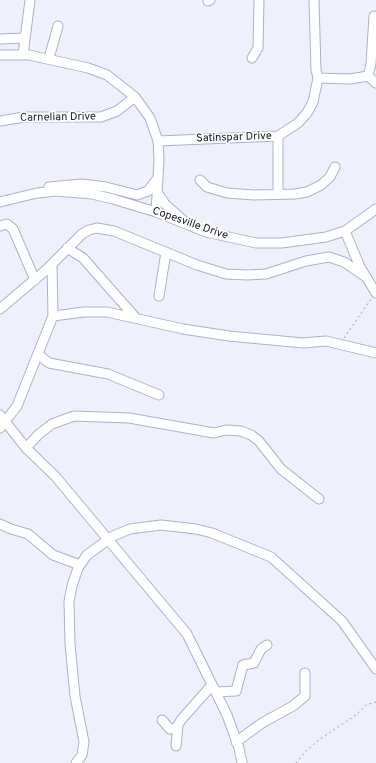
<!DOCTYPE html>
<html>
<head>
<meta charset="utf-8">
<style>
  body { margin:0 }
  canvas { display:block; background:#eef1fb }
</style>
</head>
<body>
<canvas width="376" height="763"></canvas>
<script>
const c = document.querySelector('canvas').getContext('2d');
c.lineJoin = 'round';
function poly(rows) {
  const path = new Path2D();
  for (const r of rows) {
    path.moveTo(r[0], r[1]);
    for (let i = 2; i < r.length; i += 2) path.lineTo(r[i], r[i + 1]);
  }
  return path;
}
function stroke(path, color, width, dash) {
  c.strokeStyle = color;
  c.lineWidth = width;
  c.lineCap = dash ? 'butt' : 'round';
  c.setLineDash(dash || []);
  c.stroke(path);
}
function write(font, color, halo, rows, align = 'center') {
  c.font = font + ' Overpass,sans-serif';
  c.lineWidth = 3.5;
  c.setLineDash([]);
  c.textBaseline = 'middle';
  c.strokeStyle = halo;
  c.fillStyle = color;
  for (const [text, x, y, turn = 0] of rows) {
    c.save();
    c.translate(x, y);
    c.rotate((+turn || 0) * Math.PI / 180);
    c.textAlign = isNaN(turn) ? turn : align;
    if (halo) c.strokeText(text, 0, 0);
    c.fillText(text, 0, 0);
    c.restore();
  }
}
const minor = poly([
  [208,1,210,0],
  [0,39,24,38],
  [0,55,29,55,88,68,107,75,135,97,150,118,158,141,159,159,156,212],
  [23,55,30,0],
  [49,58,58,26],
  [252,58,258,48,259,0],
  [368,76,376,83],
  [318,78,350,79,368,76,371,64,374,16],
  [0,121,24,117,101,117,117,111,135,97],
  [158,141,278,136,298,123,307,113,313,102,318,78,316,70,314,0],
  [200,180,207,187,227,193,254,195,295,194,307,192,321,185,330,177,335,167],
  [49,187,82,184,106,187,137,195,148,191,157,179],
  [157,192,165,204,183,220],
  [278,194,278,136],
  [0,202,37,193,55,191,92,194,113,199,156,212,206,232,256,243,282,243,326,237,345,231,376,209],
  [0,226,7,224,13,229,35,280],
  [345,231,360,267,376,293],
  [67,248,83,258,135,317],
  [159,296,166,252],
  [0,309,46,270,82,234,89,230,97,228,114,231,197,265,226,274,247,275,266,274,306,261,329,257,344,262,366,277],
  [53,316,84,312,107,312,183,329,229,336,303,343,326,341,376,353],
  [39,355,49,363,108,374,159,395],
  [0,415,26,448,55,476,187,634,227,715,239,748,242,763],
  [0,428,17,406,53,316,52,264],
  [26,448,39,434,52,424,74,416,129,418,214,433,226,430,241,431,251,435,259,441,281,469,319,499],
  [0,524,11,529,28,534,53,555,80,565],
  [216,692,236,691,243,665,254,663,261,649,267,645],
  [162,720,170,729,175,729,178,725],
  [236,742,262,723,293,706,305,696,305,673],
  [176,746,178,725,181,720,212,685],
  [76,763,82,755,84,742,75,696,70,644,69,601,72,586,78,568,87,555,113,536,130,529,161,525,196,529,212,533,271,557,342,621,376,669]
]);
stroke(minor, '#abb2c8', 11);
stroke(poly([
  [344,338,371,299],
  [296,763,305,752,320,739,356,715,366,705,376,702]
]), '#989ba4', 1, [2, 3]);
stroke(minor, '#fff', 9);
write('11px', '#171921', '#fefefe', [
  ["Carnelian Drive",58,118,-1],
  ["Satinspar Drive",234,138,-2],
  ["Copesville Drive",190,224,19]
]);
</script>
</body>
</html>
